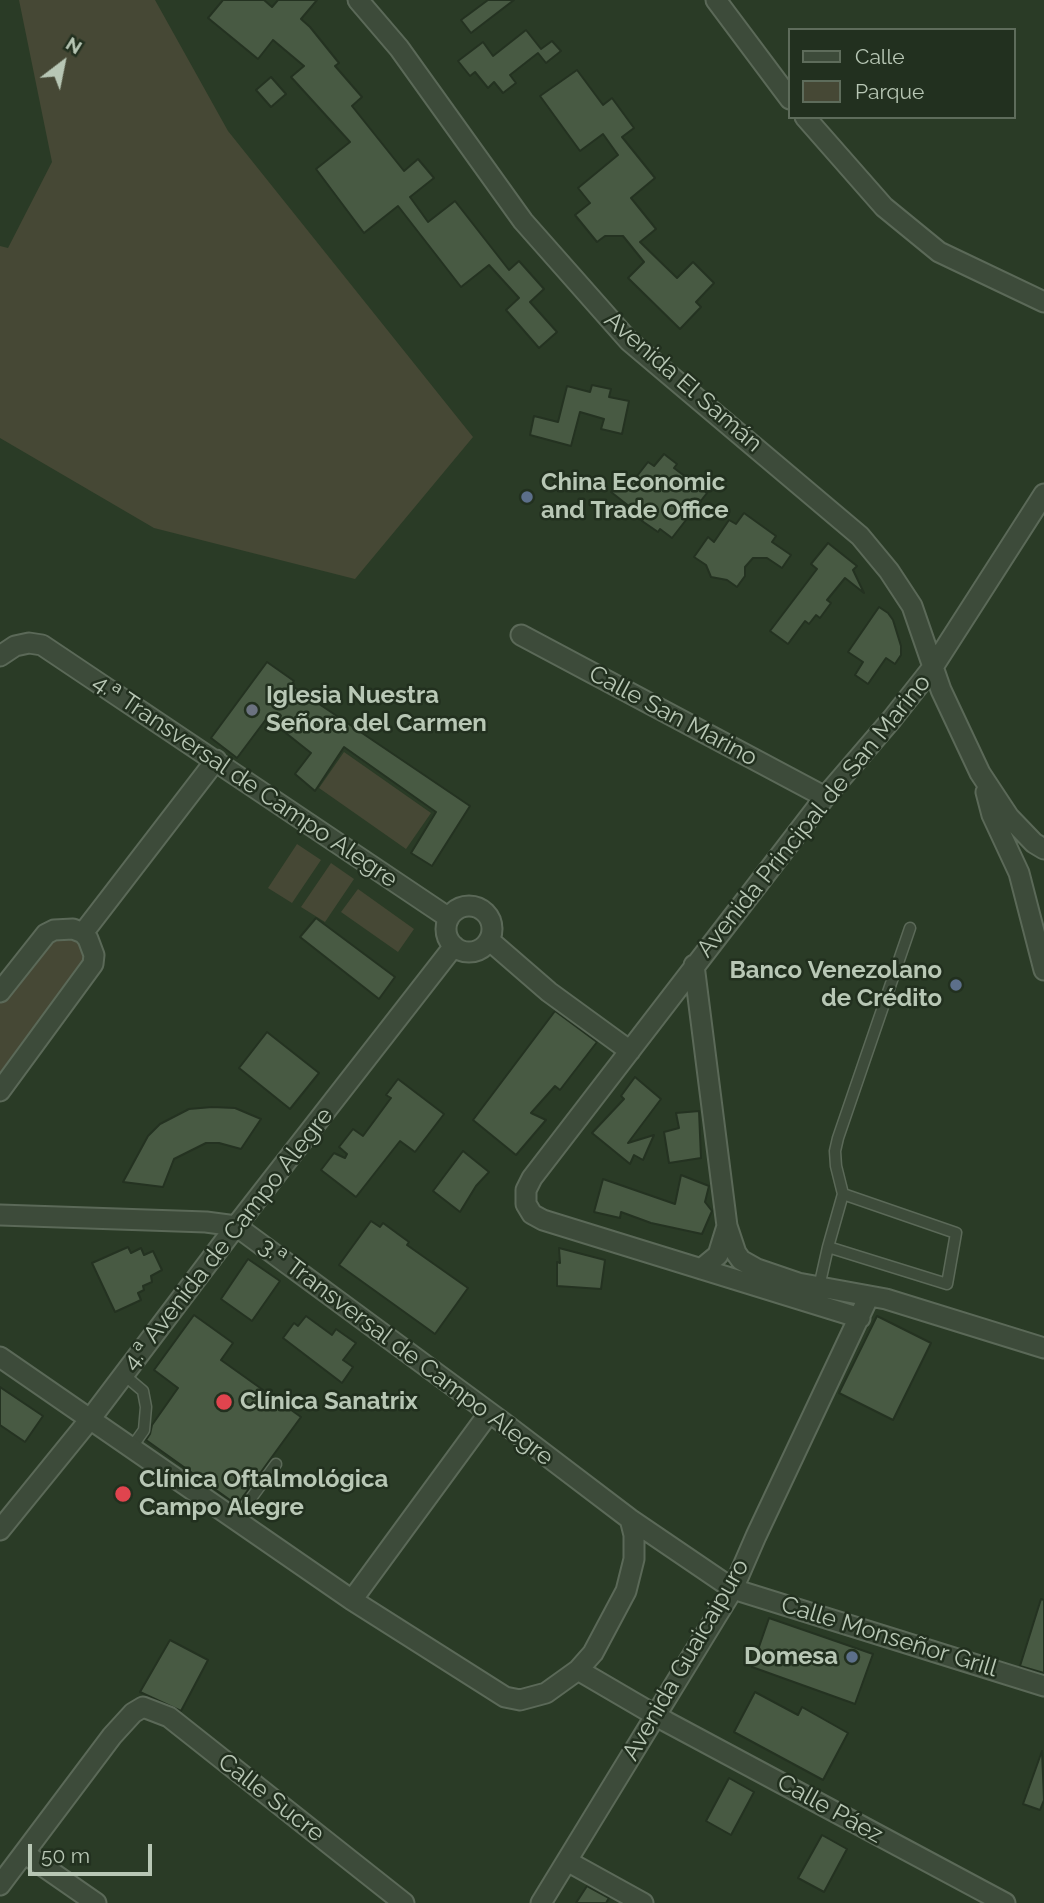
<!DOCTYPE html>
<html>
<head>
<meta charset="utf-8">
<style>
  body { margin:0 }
  #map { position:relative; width:1044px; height:1903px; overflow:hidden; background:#2a3b26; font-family:Raleway,sans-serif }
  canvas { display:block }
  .legend { position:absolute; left:788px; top:28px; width:228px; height:91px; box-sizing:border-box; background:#22301f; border:2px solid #5e6c5b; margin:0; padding:9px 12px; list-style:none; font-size:21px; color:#b8c7b5 }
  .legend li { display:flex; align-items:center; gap:14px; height:35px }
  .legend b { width:35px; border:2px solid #5e6c5b }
  .north { position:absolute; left:28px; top:28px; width:70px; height:70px; -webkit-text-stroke:5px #22301f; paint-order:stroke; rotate:32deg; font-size:19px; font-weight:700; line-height:28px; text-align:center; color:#b8c7b5 }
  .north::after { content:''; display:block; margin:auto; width:24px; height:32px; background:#b8c7b5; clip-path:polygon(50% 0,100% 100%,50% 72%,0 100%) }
  .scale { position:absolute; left:28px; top:1844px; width:124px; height:32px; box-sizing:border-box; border:4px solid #b8c7b5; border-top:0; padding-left:9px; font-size:21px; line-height:24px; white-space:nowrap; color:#b8c7b5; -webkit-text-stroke:5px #22301f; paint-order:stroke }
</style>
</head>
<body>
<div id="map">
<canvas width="1044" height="1903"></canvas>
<ul class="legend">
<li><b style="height:9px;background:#3d4b3a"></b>Calle</li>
<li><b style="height:19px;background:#464835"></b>Parque</li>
</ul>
<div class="north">N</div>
<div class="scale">50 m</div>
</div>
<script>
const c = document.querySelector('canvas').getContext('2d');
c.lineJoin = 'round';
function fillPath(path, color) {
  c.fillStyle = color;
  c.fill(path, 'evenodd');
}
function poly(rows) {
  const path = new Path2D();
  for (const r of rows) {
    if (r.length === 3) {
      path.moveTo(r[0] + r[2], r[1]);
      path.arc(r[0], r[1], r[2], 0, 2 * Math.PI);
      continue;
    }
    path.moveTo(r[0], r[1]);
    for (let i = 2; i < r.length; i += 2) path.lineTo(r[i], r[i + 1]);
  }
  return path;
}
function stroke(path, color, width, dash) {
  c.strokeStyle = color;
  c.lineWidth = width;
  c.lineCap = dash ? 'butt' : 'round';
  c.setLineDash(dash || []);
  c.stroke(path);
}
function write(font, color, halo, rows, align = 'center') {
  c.font = font + ' Raleway,sans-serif';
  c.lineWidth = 5;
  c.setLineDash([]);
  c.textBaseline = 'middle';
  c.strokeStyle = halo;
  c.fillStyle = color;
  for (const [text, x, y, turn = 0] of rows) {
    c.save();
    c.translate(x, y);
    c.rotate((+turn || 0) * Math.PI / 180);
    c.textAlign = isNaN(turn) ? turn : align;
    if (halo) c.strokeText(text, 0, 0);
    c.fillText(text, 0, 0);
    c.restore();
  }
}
fillPath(poly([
  [19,0,155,0,228,131,473,437,355,579,154,528,0,438,0,246,8,248,52,162],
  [344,752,431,813,406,849,319,788],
  [297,844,321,860,292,903,268,888],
  [331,863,354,879,325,922,301,907],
  [358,889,414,929,398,952,341,912],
  [63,929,94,955,0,1091,0,992]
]), '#464835');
const building = poly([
  [223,0,264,0,272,7,278,0,317,0,301,19,310,27,339,63,335,66,362,97,352,106,404,171,418,159,434,178,410,197,428,222,455,201,509,270,519,261,544,289,530,302,557,332,539,348,506,310,519,298,489,265,461,287,398,206,364,233,316,169,350,142,291,77,304,66,273,40,258,59,208,18,223,0],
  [488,0,514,0,471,33,461,20,488,0],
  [526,30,541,49,552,41,561,51,546,63,538,53,510,75,516,83,503,93,494,82,488,88,475,72,470,76,458,61,483,42,493,56,526,30],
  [577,70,603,105,612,98,634,128,622,137,655,178,631,198,656,229,640,242,677,278,693,262,714,283,696,302,701,307,680,329,628,278,644,262,623,236,605,236,597,242,575,215,590,203,578,188,618,155,603,134,580,151,540,96,577,70],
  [271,77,286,94,271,107,256,90,271,77],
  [592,385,611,389,609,397,629,401,622,434,601,429,604,419,580,412,571,446,530,435,534,416,558,422,567,386,590,392,592,385],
  [664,454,677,464,674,468,707,493,672,538,660,529,658,532,642,521,644,518,611,492,622,479,630,485,648,462,654,466,664,454],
  [744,513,776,536,772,542,791,555,782,568,767,558,753,558,745,567,745,576,737,587,727,580,711,577,706,565,694,557,708,537,714,542,729,520,736,524,744,513],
  [828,543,857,566,853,570,864,593,845,578,827,600,831,603,820,618,816,615,809,624,805,621,788,644,770,631,817,569,811,564,828,543],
  [879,607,888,613,893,620,901,646,901,655,895,664,886,658,868,684,855,675,863,662,848,652,879,607],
  [267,662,294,681,291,685,470,806,432,866,411,853,436,812,344,747,315,791,295,774,311,753,267,718,237,758,211,738,267,662],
  [316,918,395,977,379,999,300,937,316,918],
  [555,1011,597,1042,560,1090,555,1086,531,1113,546,1120,516,1155,473,1120,555,1011],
  [267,1032,319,1073,290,1109,239,1068,267,1032],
  [635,1077,661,1099,628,1143,654,1135,643,1160,634,1155,630,1164,592,1133,624,1099,621,1096,635,1077],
  [398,1079,444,1114,415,1152,400,1141,356,1197,321,1170,334,1153,345,1158,347,1154,339,1147,353,1129,363,1136,391,1098,386,1095,398,1079],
  [212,1107,235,1108,261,1119,241,1149,219,1143,206,1143,174,1159,163,1187,123,1182,148,1136,160,1124,189,1109,212,1107],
  [699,1111,701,1158,669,1163,664,1132,679,1128,676,1113,699,1111],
  [463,1151,489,1172,476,1186,460,1212,433,1191,463,1151],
  [681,1175,709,1186,705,1202,712,1211,702,1234,651,1223,621,1212,620,1218,594,1212,603,1179,675,1204,681,1175],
  [371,1221,380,1227,383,1223,409,1242,407,1245,468,1288,435,1334,339,1265,371,1221],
  [128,1247,131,1253,141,1248,144,1255,153,1251,162,1270,151,1276,152,1282,143,1286,144,1290,138,1293,141,1300,115,1312,92,1263,128,1247],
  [559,1248,605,1260,601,1289,557,1286,557,1262,560,1263,559,1248],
  [248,1259,280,1281,252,1321,221,1299,248,1259],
  [194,1315,233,1343,221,1360,301,1417,237,1505,146,1440,150,1434,152,1425,178,1388,154,1370,194,1315],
  [306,1316,332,1335,336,1329,356,1343,343,1360,353,1367,342,1383,283,1338,294,1323,298,1326,306,1316],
  [877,1316,931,1343,893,1420,839,1393,877,1316],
  [0,1387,43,1416,25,1442,0,1425,0,1387],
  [1041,1599,1044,1600,1044,1673,1020,1666,1041,1599],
  [769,1618,873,1654,855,1704,752,1667,769,1618],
  [170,1640,208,1660,181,1711,140,1692,170,1640],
  [755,1692,798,1715,802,1707,848,1733,823,1780,734,1732,755,1692],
  [1042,1751,1044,1800,1040,1810,1023,1804,1042,1751],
  [729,1778,754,1792,731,1835,706,1821,729,1778],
  [822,1835,847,1849,824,1892,798,1878,822,1835],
  [587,1886,609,1898,606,1903,576,1903,587,1886]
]);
fillPath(building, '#485a43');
stroke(building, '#243221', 2);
const service = poly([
  [843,1194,836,1166,835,1151,838,1138,910,928],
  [819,1287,828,1247,843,1194,956,1233,947,1284,828,1247],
  [123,1374,143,1391,146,1407,144,1430,132,1447],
  [236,1519,276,1464]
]);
const minor = poly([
  [358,0,399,48,523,221,629,341,860,536,889,571,912,606,941,690,980,773,1009,817,1034,843,1044,849],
  [716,0,790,99],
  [805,117,884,207,939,252,1044,302],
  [521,635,825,797],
  [0,656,15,646,29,643,42,645,449,918],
  [986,792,992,815,1019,873,1044,970],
  [469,929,23],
  [83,933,216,760],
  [489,940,549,992,630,1051],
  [694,965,727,1226,718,1255,701,1269],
  [0,992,46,934,54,930,73,929,83,933,88,939,94,955,93,964,0,1091],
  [0,1215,206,1222,236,1226,505,1424,630,1519,733,1589,1044,1686],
  [727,1226,736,1253,741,1260,757,1269,798,1283,886,1299,1044,1348],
  [860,1318,543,1220,532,1214,526,1204,526,1190,532,1178,825,797,892,719,933,667,1044,494],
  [0,1357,352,1600,505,1697,520,1700,546,1693,578,1670,593,1653,626,1591,634,1559,634,1535,630,1519],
  [0,1530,91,1418,236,1226,454,946],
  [352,1600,489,1413],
  [578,1670,667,1722,1005,1903],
  [24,1853,96,1903],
  [567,1861,643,1903],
  [0,1885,112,1736,133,1713,143,1707,169,1717,404,1903],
  [541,1903,733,1589,756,1536,869,1296]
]);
stroke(service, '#5b6958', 13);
stroke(minor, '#5b6958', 23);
stroke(service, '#3d4b3a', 10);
stroke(minor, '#3d4b3a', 19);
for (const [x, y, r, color] of [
  [527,497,7,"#5c6f8a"],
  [252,710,7,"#6b7280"],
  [956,985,7,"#5c6f8a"],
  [224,1402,9,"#e0444e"],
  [123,1494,9,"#e0444e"],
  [852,1657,7,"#5c6f8a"]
]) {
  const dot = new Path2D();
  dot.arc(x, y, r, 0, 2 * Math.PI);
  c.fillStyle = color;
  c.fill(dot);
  stroke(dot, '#22301f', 2.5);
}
write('24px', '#b8c7b5', '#22301f', [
  ["Avenida El Samán",683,382,41],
  ["Calle San Marino",673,716,28],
  ["4.ª Transversal de Campo Alegre",245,781,34],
  ["Avenida Principal de San Marino",814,816,-51],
  ["4.ª Avenida de Campo Alegre",228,1239,-52],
  ["3.ª Transversal de Campo Alegre",406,1352,37],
  ["Calle Monseñor Grill",889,1637,17],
  ["Avenida Guaicaipuro",686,1660,-60],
  ["Calle Sucre",271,1798,38],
  ["Calle Páez",830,1809,29]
]);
write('bold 24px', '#b8c7b5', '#22301f', [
  ["China Economic",541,483],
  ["and Trade Office",541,511],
  ["Iglesia Nuestra",266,696],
  ["Señora del Carmen",266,724],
  ["Banco Venezolano",942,971,"right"],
  ["de Crédito",942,999,"right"],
  ["Clínica Sanatrix",240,1402],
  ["Clínica Oftalmológica",139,1480],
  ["Campo Alegre",139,1508],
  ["Domesa",838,1657,"right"]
], 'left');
</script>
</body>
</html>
